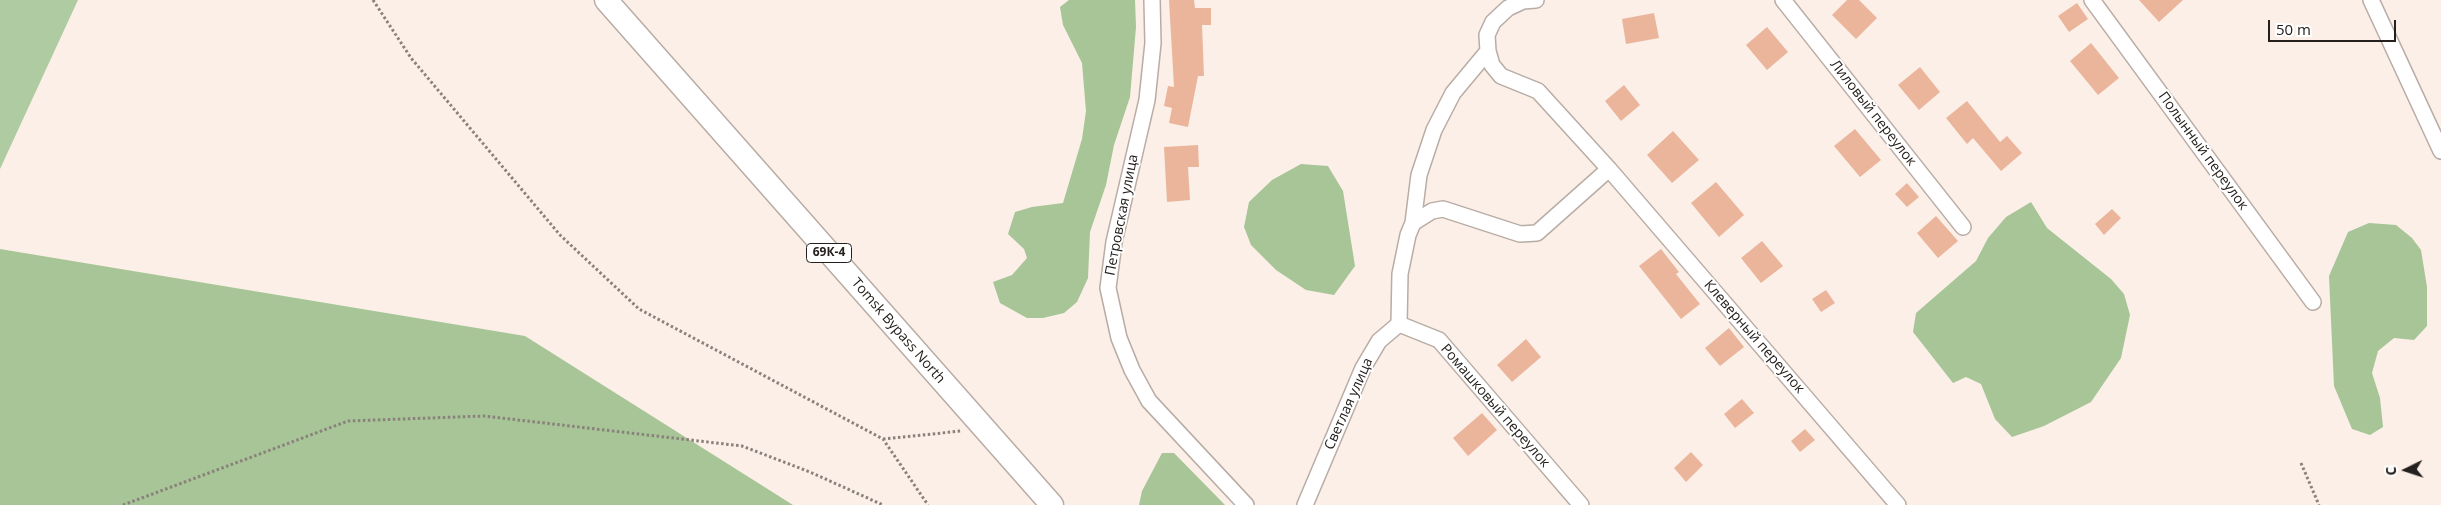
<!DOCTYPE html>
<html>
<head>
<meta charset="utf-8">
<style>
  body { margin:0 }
  #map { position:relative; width:2441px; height:505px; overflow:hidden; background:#fbefe7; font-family:"Open Sans",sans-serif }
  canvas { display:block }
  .north { position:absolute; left:2381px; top:445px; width:50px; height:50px; -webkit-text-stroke:4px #fff; paint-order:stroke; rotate:266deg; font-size:14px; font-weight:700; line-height:20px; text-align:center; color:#25201d }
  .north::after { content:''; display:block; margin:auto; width:18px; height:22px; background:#25201d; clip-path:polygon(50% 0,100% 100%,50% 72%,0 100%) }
  .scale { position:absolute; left:2268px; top:20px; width:128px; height:22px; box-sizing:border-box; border:2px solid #25201d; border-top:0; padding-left:6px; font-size:15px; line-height:18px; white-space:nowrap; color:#25201d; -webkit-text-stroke:4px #fff; paint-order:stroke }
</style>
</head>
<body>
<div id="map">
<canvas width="2441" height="505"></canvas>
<div class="north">С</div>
<div class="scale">50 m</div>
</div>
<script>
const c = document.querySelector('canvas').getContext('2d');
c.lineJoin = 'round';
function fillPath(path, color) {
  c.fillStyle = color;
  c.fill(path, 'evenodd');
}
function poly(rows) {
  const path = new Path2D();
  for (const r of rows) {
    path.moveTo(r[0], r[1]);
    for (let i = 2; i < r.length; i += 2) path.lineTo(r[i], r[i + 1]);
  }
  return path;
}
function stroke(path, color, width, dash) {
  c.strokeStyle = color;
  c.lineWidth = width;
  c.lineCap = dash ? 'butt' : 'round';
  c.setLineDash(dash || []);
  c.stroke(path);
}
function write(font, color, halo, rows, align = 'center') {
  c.font = font + ' "Open Sans",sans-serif';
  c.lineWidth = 4;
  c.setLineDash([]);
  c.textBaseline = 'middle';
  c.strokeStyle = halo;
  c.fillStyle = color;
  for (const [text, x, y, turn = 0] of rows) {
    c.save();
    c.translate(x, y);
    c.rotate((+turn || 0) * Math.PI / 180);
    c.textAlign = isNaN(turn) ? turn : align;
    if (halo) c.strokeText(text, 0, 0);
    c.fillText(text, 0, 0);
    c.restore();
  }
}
fillPath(poly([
  [0,0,78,0,0,169]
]), '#afcba1');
fillPath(poly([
  [1069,0,1135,0,1136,27,1130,97,1114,145,1106,185,1090,232,1088,278,1077,302,1064,313,1043,318,1027,318,1000,303,993,282,1012,275,1027,258,1024,249,1008,234,1015,212,1032,207,1063,203,1082,139,1086,111,1082,63,1063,25,1060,7],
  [1301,164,1328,166,1343,191,1355,266,1334,295,1306,290,1276,270,1251,245,1244,227,1249,202,1272,180],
  [2031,202,2047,228,2111,279,2124,294,2130,315,2121,358,2091,402,2044,426,2012,437,1995,419,1981,384,1966,377,1953,383,1913,332,1916,313,1976,261,1988,238,2006,217],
  [2369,223,2396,225,2412,238,2421,250,2427,287,2427,326,2414,340,2394,338,2378,351,2372,373,2380,398,2383,427,2370,435,2352,429,2334,386,2329,276,2348,232],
  [0,249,525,336,793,505,0,505],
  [1162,453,1174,453,1225,505,1139,505,1142,491]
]), '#a7c597');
fillPath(poly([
  [1169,0,1194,0,1195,8,1211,8,1211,25,1202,25,1204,76,1198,76,1188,127,1169,123,1172,108,1164,106,1168,86,1174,87],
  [1847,0,1859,0,1877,18,1856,39,1832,15],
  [2139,0,2183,0,2159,22],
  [2077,3,2088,19,2069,32,2058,16],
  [1654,13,1659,38,1626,44,1622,19],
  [1767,27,1788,52,1767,70,1746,45],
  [2091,43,2119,78,2098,95,2070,61],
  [1920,67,1940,92,1919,110,1898,85],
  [1624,85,1640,105,1621,121,1605,101],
  [1967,101,2000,142,2007,136,2022,153,2001,171,1973,138,1967,144,1946,118],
  [1855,129,1881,160,1860,177,1834,146],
  [1673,131,1699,160,1672,183,1647,155],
  [1198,145,1199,167,1188,167,1190,200,1167,202,1164,147],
  [1716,182,1744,215,1719,237,1691,203],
  [1907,183,1919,197,1907,207,1895,194],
  [2112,209,2121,218,2104,235,2095,224],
  [1936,216,1958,241,1938,258,1917,233],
  [1762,241,1783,266,1761,283,1741,258],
  [1661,249,1679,272,1676,274,1700,304,1681,319,1639,266],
  [1826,290,1835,303,1821,312,1812,299],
  [1729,328,1744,347,1720,366,1705,348],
  [1526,339,1541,357,1512,382,1497,365],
  [1742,399,1754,413,1735,428,1724,414],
  [1482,413,1497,430,1468,456,1453,438],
  [1805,429,1815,440,1800,452,1791,441],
  [1691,452,1703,465,1686,482,1674,468]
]), '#ebb59c');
const street = poly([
  [1152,0,1153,43,1147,100,1114,242,1108,288,1119,338,1132,370,1149,401,1246,505],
  [1783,0,1963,227],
  [2092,0,2313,302],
  [2371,0,2441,151],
  [1609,169,1898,505],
  [1413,223,1419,175,1434,130,1453,93,1488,51],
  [1399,324,1439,340,1581,505],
  [1305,505,1363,368,1379,341,1399,324,1400,274,1408,235,1413,223,1432,211,1443,209,1520,234,1537,233,1609,169,1538,91,1501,76,1492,65,1488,51,1487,35,1493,22,1508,8,1523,1,1536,0]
]);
const primary = poly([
  [606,0,1052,505]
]);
stroke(street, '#b8aca5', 18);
stroke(primary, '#b8aca5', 25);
stroke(poly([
  [373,0,411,58,560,235,639,309,883,439,928,505],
  [883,439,961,431],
  [2301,463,2319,505],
  [123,505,348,421,484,416,742,446,810,472,883,505]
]), '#8a817c', 3, [2.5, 2.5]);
stroke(street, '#fff', 15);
stroke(primary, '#fff', 22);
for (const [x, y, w] of [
  [829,253,45]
]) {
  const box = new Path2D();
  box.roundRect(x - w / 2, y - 9.5, w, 19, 4);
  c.fillStyle = '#fff';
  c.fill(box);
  stroke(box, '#25201d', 1);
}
write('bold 12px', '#25201d', null, [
  ["69К-4",829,253]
]);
write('14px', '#25201d', '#fff', [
  ["Лиловый переулок",1873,113,52],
  ["Полынный переулок",2203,151,54],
  ["Петровская улица",1122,215,-79],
  ["Tomsk Bypass North",898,331,49],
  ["Клеверный переулок",1754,337,49],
  ["Светлая улица",1349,404,-66],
  ["Ромашковый переулок",1495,406,49]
]);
</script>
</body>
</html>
